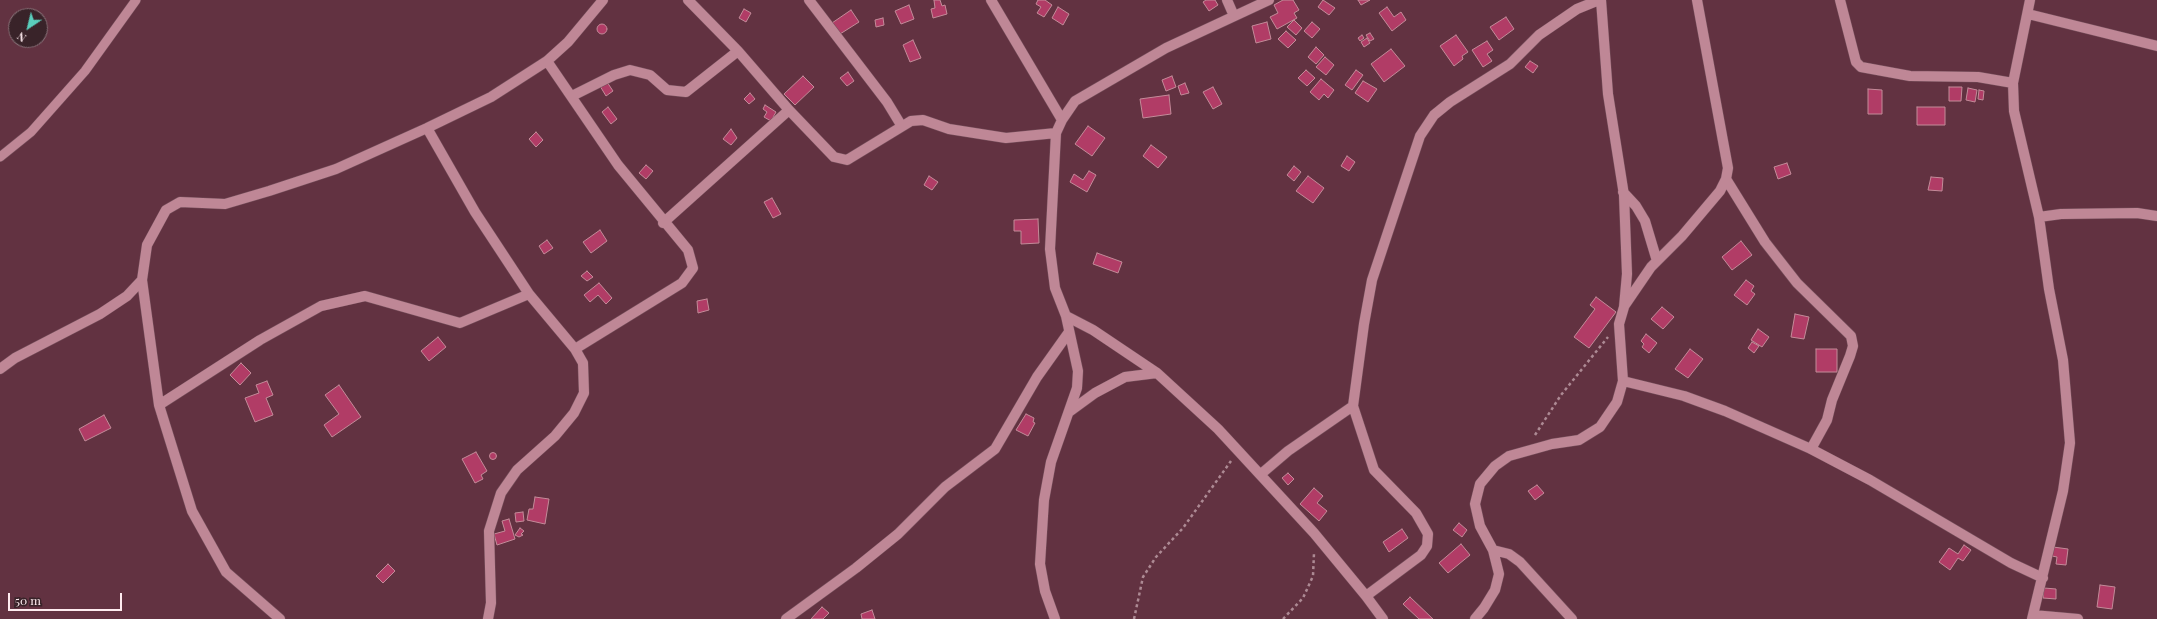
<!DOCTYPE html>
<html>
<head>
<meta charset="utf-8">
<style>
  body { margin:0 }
  #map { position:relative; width:2157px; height:619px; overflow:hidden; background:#623241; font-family:"Playfair Display",serif }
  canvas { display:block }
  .north { position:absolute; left:8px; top:8px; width:40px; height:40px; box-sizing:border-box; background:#392329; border:1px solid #887379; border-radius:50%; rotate:215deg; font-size:11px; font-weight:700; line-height:16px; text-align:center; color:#ffecf0 }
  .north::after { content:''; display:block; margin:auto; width:14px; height:18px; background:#5acebc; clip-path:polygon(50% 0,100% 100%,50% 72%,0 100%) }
  .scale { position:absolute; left:8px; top:593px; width:114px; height:18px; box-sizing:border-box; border:2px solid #ffecf0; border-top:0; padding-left:5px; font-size:12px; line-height:14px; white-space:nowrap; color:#ffecf0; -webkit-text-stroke:3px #392329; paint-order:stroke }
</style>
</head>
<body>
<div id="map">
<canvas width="2157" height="619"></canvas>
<div class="north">N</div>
<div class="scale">50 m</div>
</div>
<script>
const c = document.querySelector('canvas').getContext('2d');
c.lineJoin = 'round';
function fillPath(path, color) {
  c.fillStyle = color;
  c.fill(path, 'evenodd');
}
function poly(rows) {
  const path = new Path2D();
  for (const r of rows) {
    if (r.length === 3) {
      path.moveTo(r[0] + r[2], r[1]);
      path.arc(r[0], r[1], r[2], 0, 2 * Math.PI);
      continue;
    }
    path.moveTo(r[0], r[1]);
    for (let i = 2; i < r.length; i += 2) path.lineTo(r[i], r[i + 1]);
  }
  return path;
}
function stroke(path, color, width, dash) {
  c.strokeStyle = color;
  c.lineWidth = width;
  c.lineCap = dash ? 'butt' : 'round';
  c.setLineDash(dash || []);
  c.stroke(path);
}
const building = poly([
  [934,0,940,0,942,6,945,5,947,14,933,18,931,9,935,8,934,0],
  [1038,0,1045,0,1052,5,1044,17,1037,13,1041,7,1036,4,1038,0],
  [1206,0,1215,0,1218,5,1209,11,1203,2,1206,0],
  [1283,0,1293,0,1299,10,1294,13,1297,18,1277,29,1270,17,1278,13,1274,5,1283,0],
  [1323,0,1335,8,1329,15,1318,7,1323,0],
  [1358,0,1370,0,1361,5,1358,0],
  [909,5,914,19,901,24,895,11,909,5],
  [1058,7,1069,14,1063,25,1052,18,1058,7],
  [1387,7,1394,17,1401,12,1406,20,1392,31,1379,13,1387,7],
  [744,9,751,13,746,22,739,18,744,9],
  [851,10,859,22,840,34,832,23,851,10],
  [1506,17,1514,29,1499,40,1490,27,1506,17],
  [883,18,884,25,876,27,875,20,883,18],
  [1294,20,1302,28,1296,35,1287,27,1294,20],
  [1267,22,1271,39,1256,43,1252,26,1267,22],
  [1312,22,1320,29,1312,38,1304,31,1312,22],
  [602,29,5],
  [1286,31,1296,40,1288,48,1278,39,1286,31],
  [1370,33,1374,39,1370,41,1366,35,1370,33],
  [1362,35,1364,38,1360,41,1358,38,1362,35],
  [1456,35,1468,52,1462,56,1463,59,1454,66,1440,46,1456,35],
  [1367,38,1370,43,1364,47,1361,42,1367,38],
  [913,40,921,58,910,62,903,45,913,40],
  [1487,41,1493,50,1487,54,1492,61,1483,67,1472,50,1487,41],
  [1316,47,1324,55,1316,64,1308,57,1316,47],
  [1391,49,1405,66,1384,82,1371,64,1391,49],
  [1325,57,1334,65,1326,75,1316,67,1325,57],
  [1530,61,1538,66,1533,73,1525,67,1530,61],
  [1306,70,1315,78,1307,86,1298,78,1306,70],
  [1356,70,1363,75,1352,90,1345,85,1356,70],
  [848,72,854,81,847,86,840,78,848,72],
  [803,76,814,87,795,105,784,94,803,76],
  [1172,76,1176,87,1166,91,1162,80,1172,76],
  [1321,79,1334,90,1328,98,1324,94,1319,100,1310,92,1321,79],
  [1363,81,1377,89,1368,102,1355,93,1363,81],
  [607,82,613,91,606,96,600,86,607,82],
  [1185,83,1189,93,1181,95,1178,86,1185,83],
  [1213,87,1222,104,1213,109,1203,92,1213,87],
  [1949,87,1962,87,1961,101,1949,101,1949,87],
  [1968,88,1977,90,1975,102,1966,100,1968,88],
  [1868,89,1882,90,1882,114,1868,114,1868,89],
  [1979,90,1984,91,1983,100,1978,99,1979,90],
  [750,93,755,99,749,104,744,99,750,93],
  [1169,95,1171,114,1143,118,1140,99,1169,95],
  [765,105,776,112,771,121,764,117,767,112,763,109,765,105],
  [608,107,617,119,611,124,602,112,608,107],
  [1917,107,1945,107,1945,125,1917,125,1917,107],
  [1088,126,1105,138,1092,156,1075,144,1088,126],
  [731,129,737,138,731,145,723,139,731,129],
  [536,132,543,140,536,147,529,139,536,132],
  [1151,145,1167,157,1158,168,1143,156,1151,145],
  [1347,156,1355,162,1349,171,1341,166,1347,156],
  [1787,163,1791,174,1778,179,1774,167,1787,163],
  [646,165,653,171,646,179,639,173,646,165],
  [1294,166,1301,172,1294,181,1287,175,1294,166],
  [1089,171,1096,175,1087,192,1070,182,1074,174,1083,180,1089,171],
  [929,176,938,182,932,190,924,185,929,176],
  [1308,176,1324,188,1313,203,1296,191,1308,176],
  [1931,177,1943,178,1942,191,1928,190,1931,177],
  [772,198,781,214,773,218,764,202,772,198],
  [1038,219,1039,243,1021,244,1021,231,1014,231,1014,220,1038,219],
  [600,230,607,241,591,253,583,242,600,230],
  [547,240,553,248,544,254,539,246,547,240],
  [1741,241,1752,255,1732,270,1722,257,1741,241],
  [1097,253,1122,262,1118,273,1093,264,1097,253],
  [587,271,593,277,587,281,581,276,587,271],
  [1746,280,1754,286,1751,291,1755,294,1747,305,1734,295,1746,280],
  [599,283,612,298,606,304,598,295,590,302,584,295,599,283],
  [1596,297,1616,312,1589,348,1574,337,1595,309,1590,305,1596,297],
  [707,299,709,310,698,313,697,301,707,299],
  [1662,307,1674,317,1663,329,1651,319,1662,307],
  [1795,314,1809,317,1804,339,1791,337,1795,314],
  [1758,329,1769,337,1762,347,1751,340,1758,329],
  [1646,334,1657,343,1649,353,1642,347,1644,344,1641,341,1646,334],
  [438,337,446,347,429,361,421,351,438,337],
  [1752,342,1759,346,1754,353,1748,348,1752,342],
  [1690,349,1703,359,1688,378,1675,369,1690,349],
  [1816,349,1837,349,1837,372,1816,372,1816,349],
  [241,363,251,373,240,385,230,375,241,363],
  [267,381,273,395,266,398,273,415,255,422,245,398,259,393,256,385,267,381],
  [339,385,361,417,332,437,324,425,339,414,325,395,339,385],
  [1026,414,1034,418,1033,422,1035,423,1028,436,1016,430,1026,414],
  [104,415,111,428,85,441,79,429,104,415],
  [476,452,487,471,481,475,483,479,475,483,462,459,476,452],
  [493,456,3.5],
  [1288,473,1294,479,1288,485,1282,478,1288,473],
  [1537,485,1544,493,1535,500,1528,491,1537,485],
  [1314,488,1323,496,1317,503,1327,511,1319,521,1300,504,1314,488],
  [535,497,549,499,545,524,527,520,529,509,533,509,535,497],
  [523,512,524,521,516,522,515,513,523,512],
  [509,519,515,539,497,545,494,534,505,531,502,521,509,519],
  [1459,523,1467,530,1462,537,1453,530,1459,523],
  [520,528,524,531,521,534,523,535,519,537,515,535,520,528],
  [1402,529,1408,538,1389,552,1383,542,1402,529],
  [1461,544,1470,555,1448,573,1439,563,1461,544],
  [1964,545,1971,550,1963,561,1958,558,1950,570,1939,562,1949,548,1958,554,1964,545],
  [2053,547,2068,549,2066,565,2056,564,2057,557,2052,556,2053,547],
  [388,564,395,571,383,583,376,576,388,564],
  [2100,585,2115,587,2112,609,2097,607,2100,585],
  [2044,588,2056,589,2056,599,2043,598,2044,588],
  [1410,597,1433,619,1419,619,1403,604,1410,597],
  [822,607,829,613,823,619,811,619,822,607],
  [872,610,875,619,862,619,861,614,872,610]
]);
fillPath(building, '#b13c66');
stroke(building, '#c38b99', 1);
const lane = poly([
  [0,157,31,132,85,71,136,0]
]);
const street = poly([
  [688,0,738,51,789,110,834,157,847,160,911,121,923,120,949,129,1006,138,1056,133],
  [809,0,887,102,901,125],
  [991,0,1062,120],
  [1227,0,1234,16],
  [1840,0,1856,62,1861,67,1910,76,1978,77,2013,83],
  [2030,0,2013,83,2014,111,2039,217,2049,289,2063,360,2070,443,2063,491,2032,619],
  [2028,14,2157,46],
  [547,61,618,165,688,250,693,268,682,283,575,349],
  [572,96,614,75,630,70,650,75,667,90,686,92,738,51],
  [427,128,475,212,529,294,575,349,583,363,584,393,574,413,555,436,517,470,501,493,489,531,491,603,488,619],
  [1726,179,1765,242,1797,283,1851,336,1853,346,1850,356,1832,400,1827,420,1811,449],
  [1623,192,1636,206,1645,221,1657,261],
  [2039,217,2061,214,2137,213,2157,216],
  [663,223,789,110],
  [142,280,159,405,192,511,226,572,280,619],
  [1625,305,1651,267,1682,236,1720,191,1726,179,1728,168,1697,0],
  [1066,316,1093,330,1157,373,1218,429,1314,533,1366,596,1383,619],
  [0,369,15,358,100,314,127,296,142,280,147,245,166,210,180,202,225,204,269,191,336,169,427,128,491,97,547,61,568,42,603,0],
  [1623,381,1684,396,1725,411,1811,449,1870,480,2011,563,2043,578],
  [159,405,260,340,321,306,365,296,460,323,529,294],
  [1069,412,1095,393,1125,377,1157,373],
  [1261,474,1288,451,1353,406],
  [1493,550,1509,554,1520,562,1572,619],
  [1366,596,1421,555,1427,546,1428,534,1416,513,1374,470,1353,406,1364,324,1372,280,1420,136,1434,115,1450,102,1510,64,1539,35,1577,9,1599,0],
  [2033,615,2078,619],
  [786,619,856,568,898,534,945,487,995,449,1037,377,1069,332],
  [1055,619,1045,591,1040,564,1044,500,1051,462,1077,388,1078,371,1066,316,1055,288,1050,249,1056,133,1062,120,1075,101,1166,48,1269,0],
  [1475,619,1484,608,1495,590,1499,574,1493,550,1480,526,1475,504,1480,484,1495,466,1509,456,1552,444,1579,440,1600,427,1617,402,1623,381,1619,324,1624,307,1627,274,1624,195,1608,94,1601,0]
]);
stroke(lane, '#754f5b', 10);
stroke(street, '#754f5b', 11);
stroke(poly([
  [1535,435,1561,395,1608,337],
  [1134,619,1143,577,1156,557,1183,528,1231,461],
  [1283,619,1303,598,1313,576,1314,553]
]), '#ad8a94', 2.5, [3, 3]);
stroke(lane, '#bf8796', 9);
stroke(street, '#bf8796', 10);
</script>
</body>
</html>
